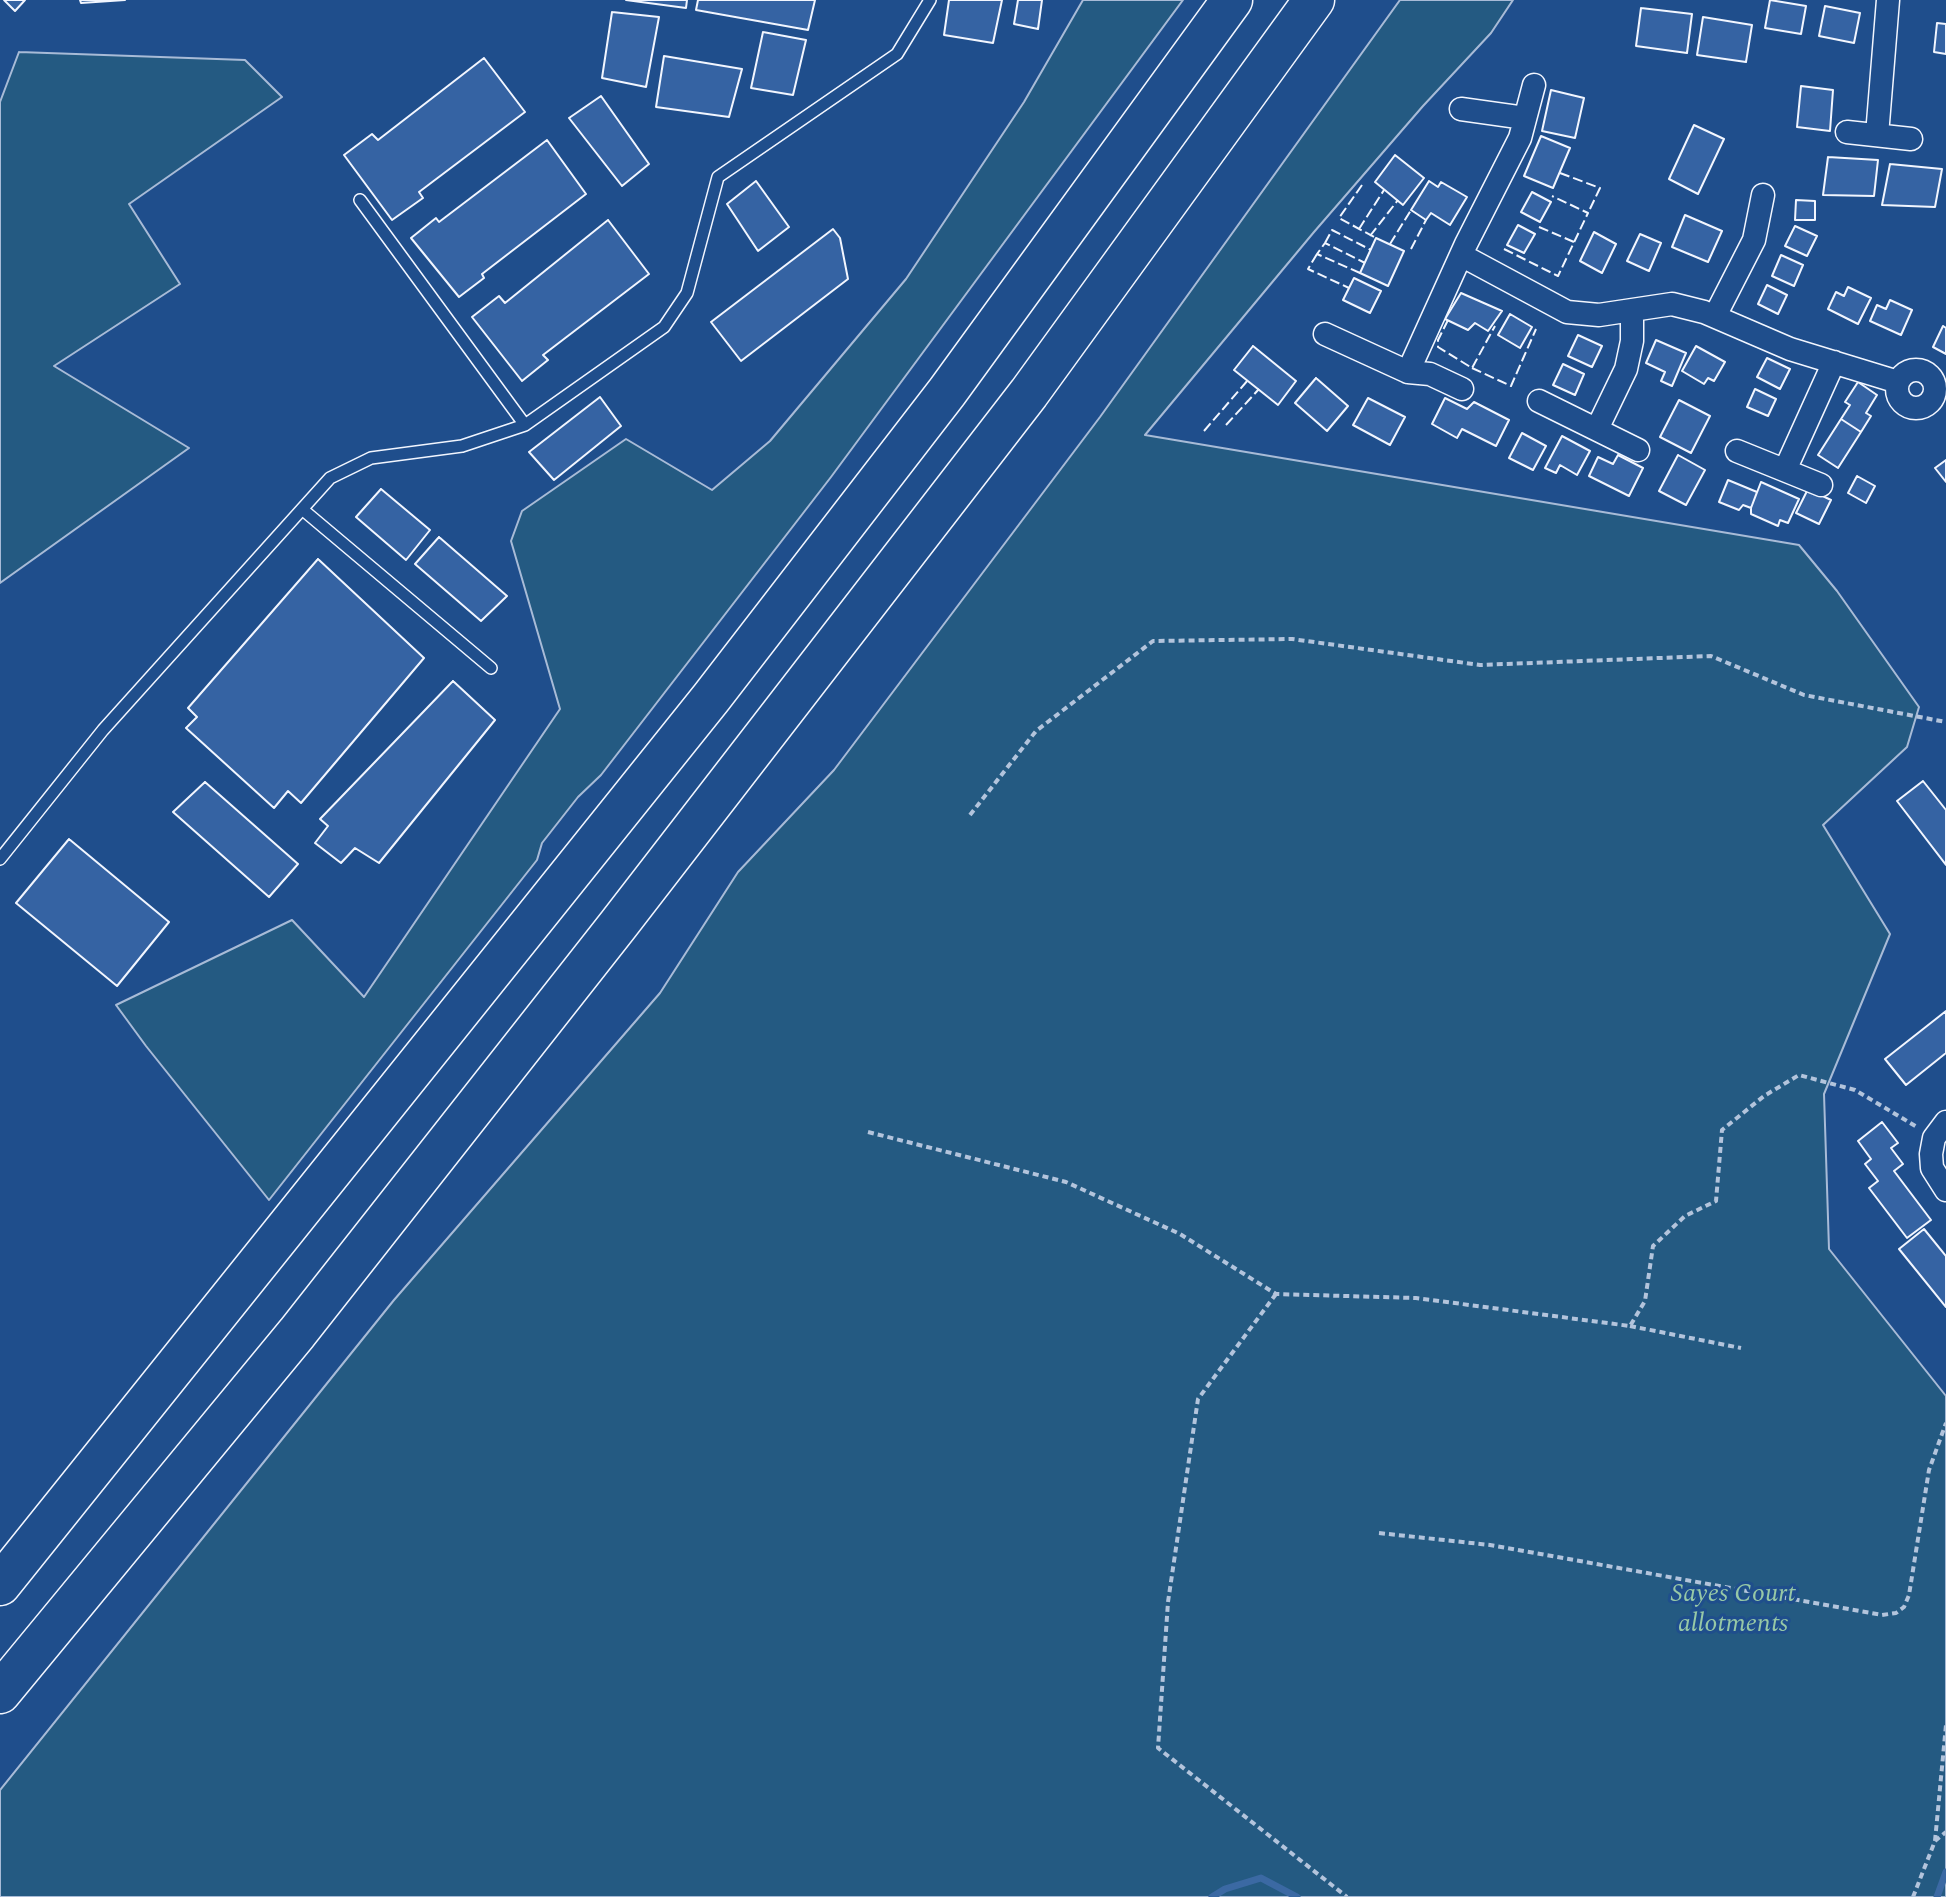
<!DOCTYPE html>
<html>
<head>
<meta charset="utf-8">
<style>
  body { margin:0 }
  canvas { display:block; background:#1f4e8c }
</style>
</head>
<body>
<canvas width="1946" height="1897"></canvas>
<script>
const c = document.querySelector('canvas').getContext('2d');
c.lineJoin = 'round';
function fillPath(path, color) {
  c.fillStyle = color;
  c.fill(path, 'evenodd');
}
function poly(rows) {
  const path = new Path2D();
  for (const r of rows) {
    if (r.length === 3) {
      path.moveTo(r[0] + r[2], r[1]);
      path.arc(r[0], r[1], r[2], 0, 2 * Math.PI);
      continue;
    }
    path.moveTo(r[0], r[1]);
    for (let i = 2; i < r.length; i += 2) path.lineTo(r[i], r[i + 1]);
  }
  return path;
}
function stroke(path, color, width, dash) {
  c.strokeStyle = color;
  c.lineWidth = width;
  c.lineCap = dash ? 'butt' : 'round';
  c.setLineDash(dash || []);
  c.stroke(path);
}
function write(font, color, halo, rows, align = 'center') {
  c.font = font + ' Spectral,serif';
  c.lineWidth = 6;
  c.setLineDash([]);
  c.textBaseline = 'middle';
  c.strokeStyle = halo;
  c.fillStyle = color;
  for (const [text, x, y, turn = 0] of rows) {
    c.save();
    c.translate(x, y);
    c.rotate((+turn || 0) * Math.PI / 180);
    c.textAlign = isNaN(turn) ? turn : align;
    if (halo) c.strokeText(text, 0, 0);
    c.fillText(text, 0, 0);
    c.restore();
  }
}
const green = poly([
  [1083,0,1183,0,831,477,601,775,578,797,542,843,537,860,269,1200,146,1046,116,1005,292,920,364,997,560,709,511,541,522,511,626,439,712,490,770,441,906,279,1024,102,1083,0],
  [1400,0,1513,0,1491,33,1423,106,1314,232,1145,435,1799,545,1837,591,1919,707,1907,747,1823,825,1890,934,1824,1094,1829,1249,1946,1396,1946,1897,0,1897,0,1790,394,1300,660,993,738,872,834,770,1100,417,1400,0],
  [19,52,245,60,282,97,129,204,180,284,54,366,189,448,0,583,0,102,19,52]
]);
fillPath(green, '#245a82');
stroke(green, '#a8bbd7', 2);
stroke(poly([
  [1212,1897,1225,1889,1261,1878,1297,1897],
  [1937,1897,1946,1872]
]), '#3b69a3', 7);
const building = poly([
  [4,0,25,0,15,11,4,0],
  [80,0,125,0,81,3,80,0],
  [626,0,687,0,686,8,626,0],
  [698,0,815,0,808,30,696,10,698,0],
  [949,0,1002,0,993,43,944,35,949,0],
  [1018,0,1042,0,1038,29,1014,24,1018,0],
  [1770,0,1806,6,1801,34,1765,28,1770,0],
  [1825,6,1860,13,1854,43,1819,36,1825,6],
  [1641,8,1692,14,1687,53,1636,46,1641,8],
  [612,12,659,17,646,87,602,78,612,12],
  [1703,17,1752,25,1746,62,1697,55,1703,17],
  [1937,23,1946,24,1946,54,1934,52,1937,23],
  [763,32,806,40,793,95,751,88,763,32],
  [664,56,742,69,729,117,656,107,664,56],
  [484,58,525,112,419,192,423,198,392,220,344,155,372,134,378,140,484,58],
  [1801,86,1833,90,1830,131,1797,127,1801,86],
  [1551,90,1584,98,1575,138,1542,131,1551,90],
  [601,96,649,164,622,186,569,118,601,96],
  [1694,125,1724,139,1698,194,1669,179,1694,125],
  [1541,136,1570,148,1553,188,1524,176,1541,136],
  [547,140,586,194,482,274,484,278,459,297,411,238,436,218,439,222,547,140],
  [1395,155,1424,178,1403,205,1375,182,1395,155],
  [1828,157,1878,160,1874,196,1823,195,1828,157],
  [1890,164,1942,169,1935,207,1882,205,1890,164],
  [756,181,789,227,758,251,727,204,756,181],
  [1429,181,1438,187,1441,182,1467,197,1450,225,1431,213,1426,220,1411,210,1429,181],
  [1532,192,1551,202,1540,222,1521,212,1532,192],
  [1796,200,1815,201,1815,220,1795,220,1796,200],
  [1685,215,1722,231,1708,262,1672,247,1685,215],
  [608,220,649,274,543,355,548,360,522,381,472,317,499,296,505,303,608,220],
  [1518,225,1535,234,1524,253,1507,245,1518,225],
  [1795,226,1817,236,1807,256,1785,246,1795,226],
  [833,229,840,238,848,279,741,361,711,322,833,229],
  [1594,232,1616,244,1602,273,1580,261,1594,232],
  [1640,234,1661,243,1649,271,1627,261,1640,234],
  [1376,238,1404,251,1388,286,1360,273,1376,238],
  [1781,255,1803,265,1794,286,1772,276,1781,255],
  [1354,278,1381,291,1370,313,1343,300,1354,278],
  [1767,285,1787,295,1778,314,1758,304,1767,285],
  [1848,287,1871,298,1858,324,1828,309,1836,292,1844,296,1848,287],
  [1461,293,1502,311,1488,331,1475,323,1468,330,1445,319,1461,293],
  [1890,300,1912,310,1901,335,1870,321,1877,305,1886,309,1890,300],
  [1510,314,1532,327,1520,348,1498,335,1510,314],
  [1943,326,1946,328,1946,354,1933,347,1943,326],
  [1578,335,1602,346,1592,367,1568,356,1578,335],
  [1656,340,1686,353,1672,386,1661,381,1665,372,1646,363,1656,340],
  [1253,346,1296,381,1278,405,1234,370,1253,346],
  [1696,346,1725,362,1714,381,1708,378,1704,384,1682,371,1696,346],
  [1767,358,1790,369,1780,389,1757,377,1767,358],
  [1563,364,1584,374,1575,395,1553,385,1563,364],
  [1316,378,1348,406,1327,431,1295,403,1316,378],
  [1858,382,1877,395,1866,413,1871,416,1861,432,1841,419,1850,405,1845,402,1858,382],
  [1755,389,1776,399,1768,416,1747,407,1755,389],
  [600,397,621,426,554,480,529,452,600,397],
  [1368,398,1405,417,1390,445,1353,425,1368,398],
  [1445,398,1467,409,1474,402,1509,420,1496,446,1462,429,1457,438,1432,424,1445,398],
  [1679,400,1710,416,1691,453,1660,437,1679,400],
  [1841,419,1861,432,1838,468,1818,455,1841,419],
  [1522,433,1546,446,1533,470,1509,458,1522,433],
  [1562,436,1590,451,1577,475,1560,465,1556,473,1545,468,1562,436],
  [1618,455,1643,468,1629,496,1589,476,1598,457,1613,464,1618,455],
  [1678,455,1705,470,1686,505,1659,491,1678,455],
  [1946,460,1946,482,1935,468,1946,460],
  [1857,476,1875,486,1866,503,1848,493,1857,476],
  [1728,480,1757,492,1751,508,1743,505,1739,510,1719,502,1728,480],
  [1761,482,1799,499,1788,523,1780,520,1778,526,1751,514,1751,508,1761,482],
  [381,489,430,530,406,560,356,517,381,489],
  [1808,489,1831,500,1819,524,1796,513,1808,489],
  [439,537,507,596,481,621,415,564,439,537],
  [318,559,424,658,301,803,288,791,274,808,186,728,197,717,188,708,318,559],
  [453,681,495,720,379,863,355,848,341,863,315,843,328,826,320,819,453,681],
  [1923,781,1946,810,1946,865,1897,801,1923,781],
  [205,782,298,864,269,897,173,812,205,782],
  [69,839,169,922,117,986,16,903,69,839],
  [1946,1011,1946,1053,1906,1085,1885,1059,1946,1011],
  [1882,1122,1898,1143,1891,1148,1903,1164,1894,1171,1931,1220,1907,1238,1869,1188,1878,1181,1865,1164,1871,1159,1858,1141,1882,1122],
  [1924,1229,1946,1256,1946,1307,1899,1249,1924,1229]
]);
fillPath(building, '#3563a3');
stroke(building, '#f2f6ff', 2);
const lane = poly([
  [360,200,525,425],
  [302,509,491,668],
  [0,859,103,730,330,478,371,458,462,446,525,425,664,327,687,293,718,177,897,54,930,0]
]);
const street = poly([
  [1461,109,1525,118],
  [1847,132,1911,139],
  [1877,135,1888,0],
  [1461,255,1567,312,1599,315,1672,304,1704,312,1790,349,1898,382],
  [1715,316,1754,240,1763,195],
  [1325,334,1408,372,1430,374,1462,389],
  [1916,389,19],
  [1408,372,1466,244,1520,138,1534,85],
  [1539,401,1638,450],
  [1597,429,1626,369,1632,341,1632,311],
  [1737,451,1821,485],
  [1785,470,1834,362],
  [1946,1122,1934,1138,1931,1154,1932,1168,1946,1190]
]);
const highway = poly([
  [0,1585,711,698,947,392,1232,0],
  [0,1693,297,1333,618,925,1029,393,1314,0]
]);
stroke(lane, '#f2f6ff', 14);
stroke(street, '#f2f6ff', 25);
stroke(highway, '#f2f6ff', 43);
stroke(poly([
  [970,815,1036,731,1153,641,1292,639,1480,665,1711,656,1804,695,1946,722],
  [868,1132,1066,1182,1180,1234,1276,1294,1416,1298,1630,1326,1645,1301,1653,1246,1685,1216,1716,1201,1722,1130,1764,1096,1799,1075,1855,1090,1917,1127],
  [1276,1294,1198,1399,1168,1602,1158,1748,1347,1897],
  [1630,1326,1741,1348],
  [1379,1533,1490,1545,1882,1615,1896,1613,1904,1607,1909,1595,1929,1470,1946,1423],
  [1935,1841,1946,1725],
  [1913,1897,1935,1841,1946,1832]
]), '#b3c4dc', 4, [6, 4]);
stroke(lane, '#1f4e8c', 11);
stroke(street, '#1f4e8c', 22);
stroke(highway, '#1f4e8c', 40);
stroke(poly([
  [1560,173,1600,188,1588,213],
  [1362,185,1339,218,1376,238],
  [1539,227,1574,242],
  [1359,229,1384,190],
  [1370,236,1398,200],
  [1325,243,1332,230,1371,250],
  [1390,244,1411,210],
  [1411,249,1426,220],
  [1504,249,1558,276,1588,213,1552,196],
  [1317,254,1308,269,1349,288],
  [1360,273,1317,254,1325,243,1365,263],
  [1448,320,1438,340,1438,347,1472,368,1495,326],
  [1472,368,1511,386,1536,329],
  [1226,425,1259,389],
  [1204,431,1248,380]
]), '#f2f6ff', 2, [10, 4]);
write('italic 26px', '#97c8a6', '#1f4e8c', [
  ["Sayes Court",1733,1596],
  ["allotments",1733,1626]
]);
</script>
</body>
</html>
